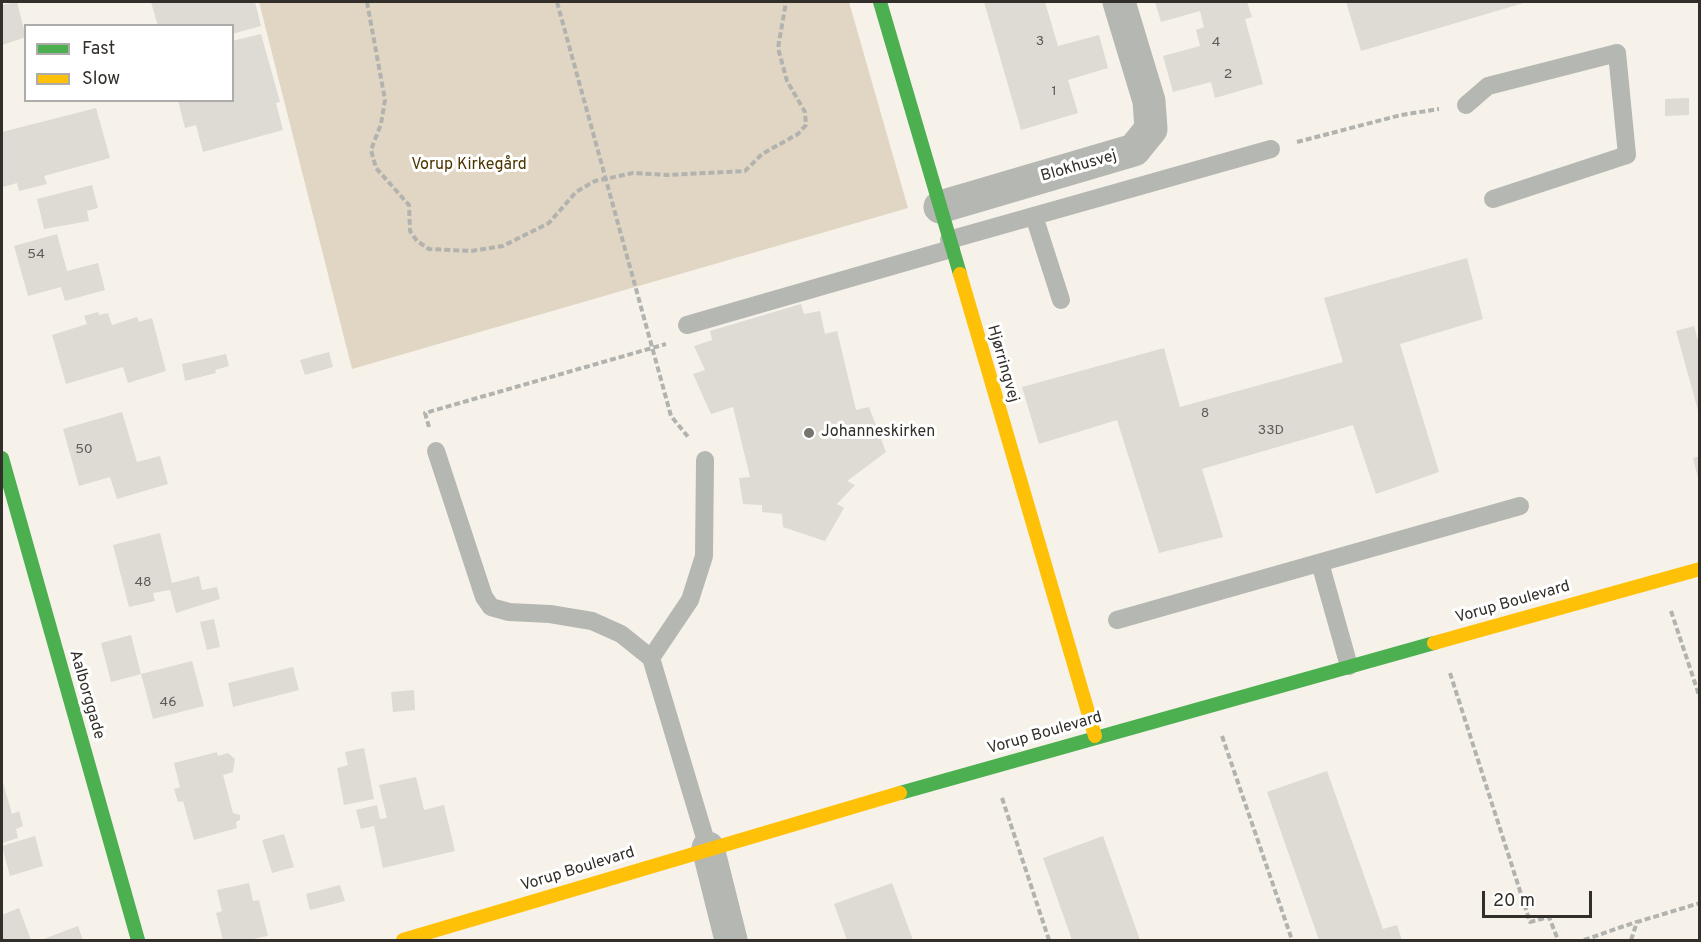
<!DOCTYPE html>
<html>
<head>
<meta charset="utf-8">
<style>
  body { margin:0 }
  #map { position:relative; width:1701px; height:942px; overflow:hidden; background:#f6f2ea; font-family:Overpass,sans-serif }
  canvas { display:block }
  .frame { position:absolute; inset:0; border:3px solid #322f2a; pointer-events:none }
  .legend { position:absolute; left:24px; top:24px; width:210px; height:78px; box-sizing:border-box; background:#fff; border:2px solid #adacaa; margin:0; padding:8px 10px; list-style:none; font-size:18px; color:#322f2a }
  .legend li { display:flex; align-items:center; gap:12px; height:30px }
  .legend b { width:30px; border:2px solid #adacaa }
  .scale { position:absolute; left:1482px; top:891px; width:110px; height:27px; box-sizing:border-box; border:3px solid #322f2a; border-top:0; padding-left:8px; font-size:18px; line-height:21px; white-space:nowrap; color:#322f2a; -webkit-text-stroke:4px #fff; paint-order:stroke }
</style>
</head>
<body>
<div id="map">
<canvas width="1701" height="942"></canvas>
<div class="frame"></div>
<ul class="legend">
<li><b style="height:8px;background:#4caf50"></b>Fast</li>
<li><b style="height:8px;background:#ffc107"></b>Slow</li>
</ul>
<div class="scale">20 m</div>
</div>
<script>
const c = document.querySelector('canvas').getContext('2d');
c.lineJoin = 'round';
function fillPath(path, color) {
  c.fillStyle = color;
  c.fill(path, 'evenodd');
}
function poly(rows) {
  const path = new Path2D();
  for (const r of rows) {
    path.moveTo(r[0], r[1]);
    for (let i = 2; i < r.length; i += 2) path.lineTo(r[i], r[i + 1]);
  }
  return path;
}
function stroke(path, color, width, dash) {
  c.strokeStyle = color;
  c.lineWidth = width;
  c.lineCap = dash ? 'butt' : 'round';
  c.setLineDash(dash || []);
  c.stroke(path);
}
function write(font, color, halo, rows, align = 'center') {
  c.font = font + ' Overpass,sans-serif';
  c.lineWidth = 6;
  c.setLineDash([]);
  c.textBaseline = 'middle';
  c.strokeStyle = halo;
  c.fillStyle = color;
  for (const [text, x, y, turn = 0] of rows) {
    c.save();
    c.translate(x, y);
    c.rotate((+turn || 0) * Math.PI / 180);
    c.textAlign = isNaN(turn) ? turn : align;
    if (halo) c.strokeText(text, 0, 0);
    c.fillText(text, 0, 0);
    c.restore();
  }
}
fillPath(poly([
  [259,2,849,2,908,208,352,369]
]), '#e1d6c4');
fillPath(poly([
  [17,2,26,37,2,45,2,5],
  [151,2,255,2,261,26,232,34,232,26,158,26],
  [984,2,1045,2,1058,46,1099,35,1108,68,1068,80,1078,113,1021,130],
  [1155,2,1247,2,1252,17,1245,19,1263,84,1215,98,1211,82,1173,92,1163,56,1200,46,1196,30,1204,27,1200,11,1161,22],
  [1346,2,1527,2,1361,51],
  [261,34,280,102,276,103,283,130,203,152,196,125,185,128,178,100,232,100,232,41],
  [1689,98,1689,115,1665,116,1665,99],
  [96,108,110,158,44,176,47,184,19,191,17,183,3,187,2,132],
  [92,185,98,208,87,211,89,221,44,229,37,199],
  [57,234,67,271,98,263,105,290,65,301,61,287,28,296,14,246],
  [1467,258,1483,319,1400,344,1439,472,1376,494,1353,425,1202,469,1223,537,1159,553,1117,420,1039,444,1022,387,1164,348,1180,407,1343,362,1324,298],
  [801,304,804,314,820,311,825,334,837,331,856,410,869,407,886,452,847,481,855,485,837,504,844,508,825,541,783,527,782,514,762,512,762,505,743,504,739,478,750,477,733,407,711,414,693,374,705,370,694,346,712,340,710,331],
  [98,312,99,315,108,313,112,325,137,317,139,322,152,318,166,371,128,383,123,367,66,384,52,335,87,324,84,316],
  [1694,326,1700,348,1699,414,1676,331],
  [329,352,333,367,305,375,300,360],
  [226,354,229,366,215,370,216,373,185,381,182,364],
  [122,412,137,462,160,456,168,484,117,499,110,477,79,486,63,429],
  [1700,456,1700,481,1699,482,1693,458],
  [160,533,172,583,199,576,202,590,217,587,220,599,176,613,170,590,153,593,155,601,129,607,113,545],
  [214,619,220,647,207,650,200,622],
  [131,635,141,674,111,682,101,643],
  [192,661,204,706,153,719,141,674],
  [293,667,299,690,233,707,228,683],
  [414,690,415,710,393,712,391,692],
  [364,748,374,799,344,805,337,768,348,765,345,752],
  [217,752,218,756,228,753,235,759,233,772,223,775,233,813,240,815,240,820,236,822,237,828,194,840,183,801,178,802,174,789,180,787,174,763],
  [1327,771,1383,929,1397,925,1402,940,1319,940,1267,792],
  [416,777,424,810,444,805,455,851,383,868,374,826,361,829,356,810,377,805,380,819,387,818,379,785],
  [2,779,12,814,19,811,23,826,16,829,18,838,2,843],
  [284,834,294,867,272,873,262,840],
  [35,836,43,866,10,876,2,846],
  [1103,836,1140,940,1072,940,1043,858],
  [249,883,253,901,259,900,268,936,248,940,223,940,216,913,222,911,217,890],
  [892,883,913,940,847,940,834,904],
  [340,885,345,901,310,910,306,894],
  [19,908,31,940,2,940,2,915],
  [78,926,83,940,41,940]
]), '#dedad4');
stroke(poly([
  [367,2,385,100,381,124,371,150,376,168,409,205,410,231,417,241,429,249,471,251,503,246,549,223,576,192,595,181,633,173,668,175,745,171,762,154,798,134,806,125,805,112,787,81,778,48,786,2],
  [557,2,671,416,689,438],
  [1297,142,1401,115,1439,109],
  [429,427,425,413,666,344],
  [1671,611,1700,698],
  [1450,673,1530,922,1549,917,1558,940],
  [1222,736,1292,940],
  [1002,798,1049,940],
  [1584,940,1636,922],
  [1631,940,1637,922,1700,903]
]), '#b2b3ae', 4, [6, 3]);
stroke(poly([
  [1466,105,1488,86,1617,53,1627,155,1493,199],
  [1034,216,1061,300],
  [949,240,1271,149],
  [687,325,951,249],
  [436,451,484,597,491,607,509,612,550,614,592,621,621,634,651,658,708,848],
  [1320,563,1349,666],
  [1117,620,1520,506],
  [651,658,690,600,704,556,705,460]
]), '#b5b7b2', 18);
stroke(poly([
  [940,207,1134,150,1151,129,1149,101,1119,2],
  [708,848,731,940]
]), '#b5b7b2', 33);
stroke(poly([
  [880,2,960,274],
  [2,458,138,940],
  [900,793,1434,643]
]), '#4caf50', 14);
stroke(poly([
  [960,274,1095,736],
  [1434,643,1700,569],
  [403,940,900,793]
]), '#ffc107', 14);
for (const [x, y, r, color] of [
  [809,433,6,"#77736d"]
]) {
  const dot = new Path2D();
  dot.arc(x, y, r, 0, 2 * Math.PI);
  c.fillStyle = color;
  c.fill(dot);
  stroke(dot, '#fff', 2);
}
write('14px', '#5e5a55', null, [
  ["3",1040,42],
  ["4",1216,43],
  ["2",1228,75],
  ["1",1054,92],
  ["54",36,255],
  ["8",1205,414],
  ["33D",1271,431],
  ["50",84,450],
  ["48",143,583],
  ["46",168,703]
]);
write('16px', '#4c3600', '#fff', [
  ["Vorup Kirkegård",469,166]
]);
write('16px', '#322f2a', '#fff', [
  ["Blokhusvej",1079,167,-16],
  ["Hjørringvej",1002,364,74],
  ["Vorup Boulevard",1513,603,-16],
  ["Aalborggade",86,695,74],
  ["Vorup Boulevard",1045,734,-16],
  ["Vorup Boulevard",578,870,-17]
]);
write('16px', '#322f2a', '#fff', [
  ["Johanneskirken",821,433]
], 'left');
</script>
</body>
</html>
